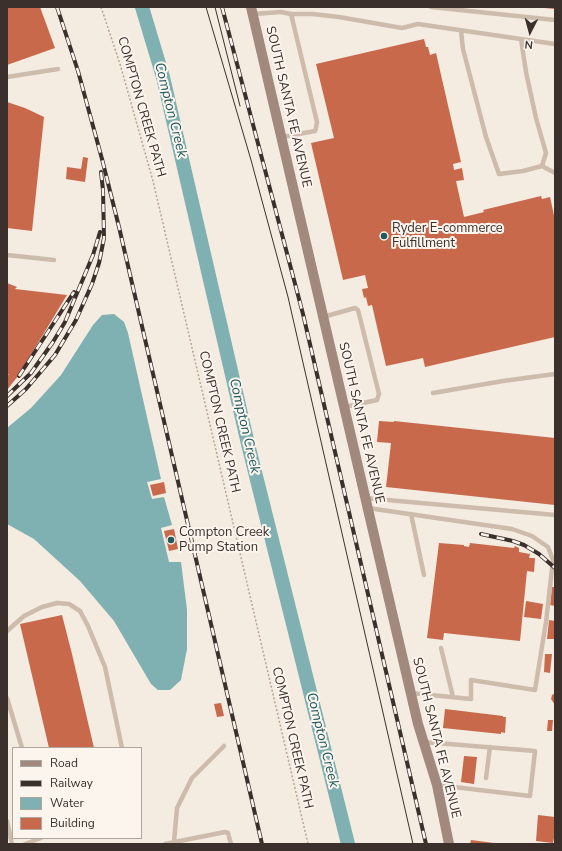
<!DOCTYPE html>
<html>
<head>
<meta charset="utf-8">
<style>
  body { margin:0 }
  #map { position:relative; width:562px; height:851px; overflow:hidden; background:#f4ebe1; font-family:"Nunito Sans",sans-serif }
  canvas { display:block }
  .frame { position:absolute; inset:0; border:8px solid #3b302b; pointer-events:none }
  .legend { position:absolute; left:12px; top:747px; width:130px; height:92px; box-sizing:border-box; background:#fbf5ee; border:1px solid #aea6a0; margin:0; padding:5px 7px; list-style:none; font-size:12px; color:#3b302b }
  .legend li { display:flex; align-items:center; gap:8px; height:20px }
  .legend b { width:20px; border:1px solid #aea6a0 }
  .north { position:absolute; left:510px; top:12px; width:40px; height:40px; -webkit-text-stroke:3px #fbf5ee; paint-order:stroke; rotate:186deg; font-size:11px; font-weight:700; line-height:16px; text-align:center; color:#3b302b }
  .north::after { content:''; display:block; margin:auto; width:14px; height:18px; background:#3b302b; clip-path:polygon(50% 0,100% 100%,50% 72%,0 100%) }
</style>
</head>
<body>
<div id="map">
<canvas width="562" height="851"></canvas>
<div class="frame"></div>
<ul class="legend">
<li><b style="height:5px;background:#a18a7d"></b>Road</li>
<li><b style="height:5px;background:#3b302b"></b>Railway</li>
<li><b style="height:11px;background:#7fb0b2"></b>Water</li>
<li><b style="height:11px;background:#c8694b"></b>Building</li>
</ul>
<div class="north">N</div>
</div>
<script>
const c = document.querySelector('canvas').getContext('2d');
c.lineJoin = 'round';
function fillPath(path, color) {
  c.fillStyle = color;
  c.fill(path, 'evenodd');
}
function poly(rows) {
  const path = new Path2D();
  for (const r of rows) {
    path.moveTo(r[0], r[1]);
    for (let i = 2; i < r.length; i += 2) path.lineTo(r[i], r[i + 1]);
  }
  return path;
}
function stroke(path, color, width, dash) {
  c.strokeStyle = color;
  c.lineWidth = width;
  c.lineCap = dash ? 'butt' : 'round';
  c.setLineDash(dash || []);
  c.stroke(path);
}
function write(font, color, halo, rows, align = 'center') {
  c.font = font + ' "Nunito Sans",sans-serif';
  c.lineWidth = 4;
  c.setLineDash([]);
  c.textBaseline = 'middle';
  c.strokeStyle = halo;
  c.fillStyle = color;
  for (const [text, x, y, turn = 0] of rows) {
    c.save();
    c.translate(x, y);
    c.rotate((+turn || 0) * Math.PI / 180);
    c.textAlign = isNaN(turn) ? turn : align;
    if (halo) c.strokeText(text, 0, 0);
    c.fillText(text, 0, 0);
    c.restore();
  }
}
fillPath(poly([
  [114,314,124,322,128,333,161,479,147,482,152,499,164,497,172,525,161,528,169,562,181,562,187,610,187,649,181,680,170,690,158,690,151,684,114,621,80,581,34,539,7,524,7,428,31,408,61,375,93,325,102,315]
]), '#7fb0b2');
stroke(poly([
  [142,7,163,77,248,444,348,844]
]), '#7fb0b2', 14);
fillPath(poly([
  [7,7,40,7,55,48,7,65],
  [544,7,555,7,555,9,544,8],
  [424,39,426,47,428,47,430,55,436,53,461,162,453,164,454,170,462,168,464,180,456,181,464,217,484,212,483,210,541,196,542,199,550,197,555,220,555,337,425,367,423,358,386,366,372,305,368,306,366,297,364,298,362,289,368,288,365,275,343,280,311,143,334,138,316,64],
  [7,102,25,108,44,117,32,231,7,228],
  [83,157,88,158,85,182,66,179,67,167,81,169],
  [7,283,17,287,15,289,67,295,18,376,7,390,7,376,9,374,7,374],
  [379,421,394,422,394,421,555,438,555,505,386,487,391,443,377,442],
  [164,482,166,493,153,496,150,485],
  [174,529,178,549,169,551,164,531],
  [439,543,464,545,464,546,469,547,470,543,514,548,515,546,519,548,519,552,530,554,529,558,535,558,534,572,527,571,520,641,444,633,443,640,427,638],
  [552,587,555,587,555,606,550,605],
  [526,601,543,604,541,619,524,617],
  [62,615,72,654,94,748,49,748,20,624],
  [549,620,555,621,554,639,547,639],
  [545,654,552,654,550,673,544,672],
  [555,693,555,705,551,699,552,695],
  [221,703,224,716,217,717,214,704],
  [445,709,503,716,503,717,506,717,505,733,501,732,501,734,443,728],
  [548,720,553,720,552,731,547,731],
  [464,756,477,757,474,784,461,782],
  [538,815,555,817,555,839,554,838,553,843,536,841],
  [471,840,494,843,494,844,470,844]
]), '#c8694b');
stroke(poly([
  [101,7,120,64,153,181,308,844]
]), '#b9a596', 1.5, [2, 2]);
stroke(poly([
  [431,7,555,20],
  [253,14,281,12,291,14,317,122,316,128,315,131,282,137],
  [291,14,313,14,339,17,402,28,418,24,555,44],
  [461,31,463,49,486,137,499,174,523,171,542,166],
  [521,39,526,72,536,118,546,153,542,166,555,173],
  [7,77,58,69],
  [7,255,54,260],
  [323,317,355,308,358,310,379,394,377,400,345,407],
  [433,393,503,381,555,374],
  [365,498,555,515],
  [368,508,512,529,532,536,548,547,553,560,546,622,535,690,471,680,471,699,411,693],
  [411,514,424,575],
  [7,631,24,616,42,607,57,603,69,604,80,611,88,626,105,667,122,748],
  [441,648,453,697],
  [7,698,22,748],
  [424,742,535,751,530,796,437,785],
  [486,778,490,747],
  [7,821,12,844],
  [174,842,177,808,192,778,224,746],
  [25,844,41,838],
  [165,844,225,832,228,833,231,844]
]), '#cdbbac', 4.5);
stroke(poly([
  [251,7,418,724,437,785,449,844]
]), '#a18a7d', 10);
stroke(poly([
  [206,7,251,160,288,297,413,844],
  [215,7,240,106]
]), '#3b302b', 1);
const rail = poly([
  [57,7,78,71,102,159,119,227,262,844],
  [222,7,303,314,426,844],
  [19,376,74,292],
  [7,396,31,373,53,342,65,322,93,255,100,232],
  [7,406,26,389,55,355,76,320,92,284,99,263,104,238,103,190,101,172],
  [481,534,513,541,524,545,539,554,555,568]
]);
stroke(rail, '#3b302b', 4);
stroke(rail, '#fbf5ee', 2.5, [8]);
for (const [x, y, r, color] of [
  [384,236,4,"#1f5a5e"],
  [171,540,4,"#1f5a5e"]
]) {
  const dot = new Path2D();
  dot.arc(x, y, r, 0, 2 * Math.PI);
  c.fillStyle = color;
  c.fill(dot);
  stroke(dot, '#fbf5ee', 1.5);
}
write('13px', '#3b302b', '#fbf5ee', [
  ["COMPTON CREEK PATH",141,107,74],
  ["SOUTH SANTA FE AVENUE",288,107,77],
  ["COMPTON CREEK PATH",219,422,77],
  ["SOUTH SANTA FE AVENUE",361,423,77],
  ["COMPTON CREEK PATH",292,738,77],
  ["SOUTH SANTA FE AVENUE",436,738,76]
]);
write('13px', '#3b302b', '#fbf5ee', [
  ["Ryder E-commerce",392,229],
  ["Fulfillment",392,244],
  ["Compton Creek",179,533],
  ["Pump Station",179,548]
], 'left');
write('italic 14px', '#1f5a5e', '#fbf5ee', [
  ["Compton Creek",170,110,76],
  ["Compton Creek",244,426,77],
  ["Compton Creek",322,740,76]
]);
</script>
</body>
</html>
